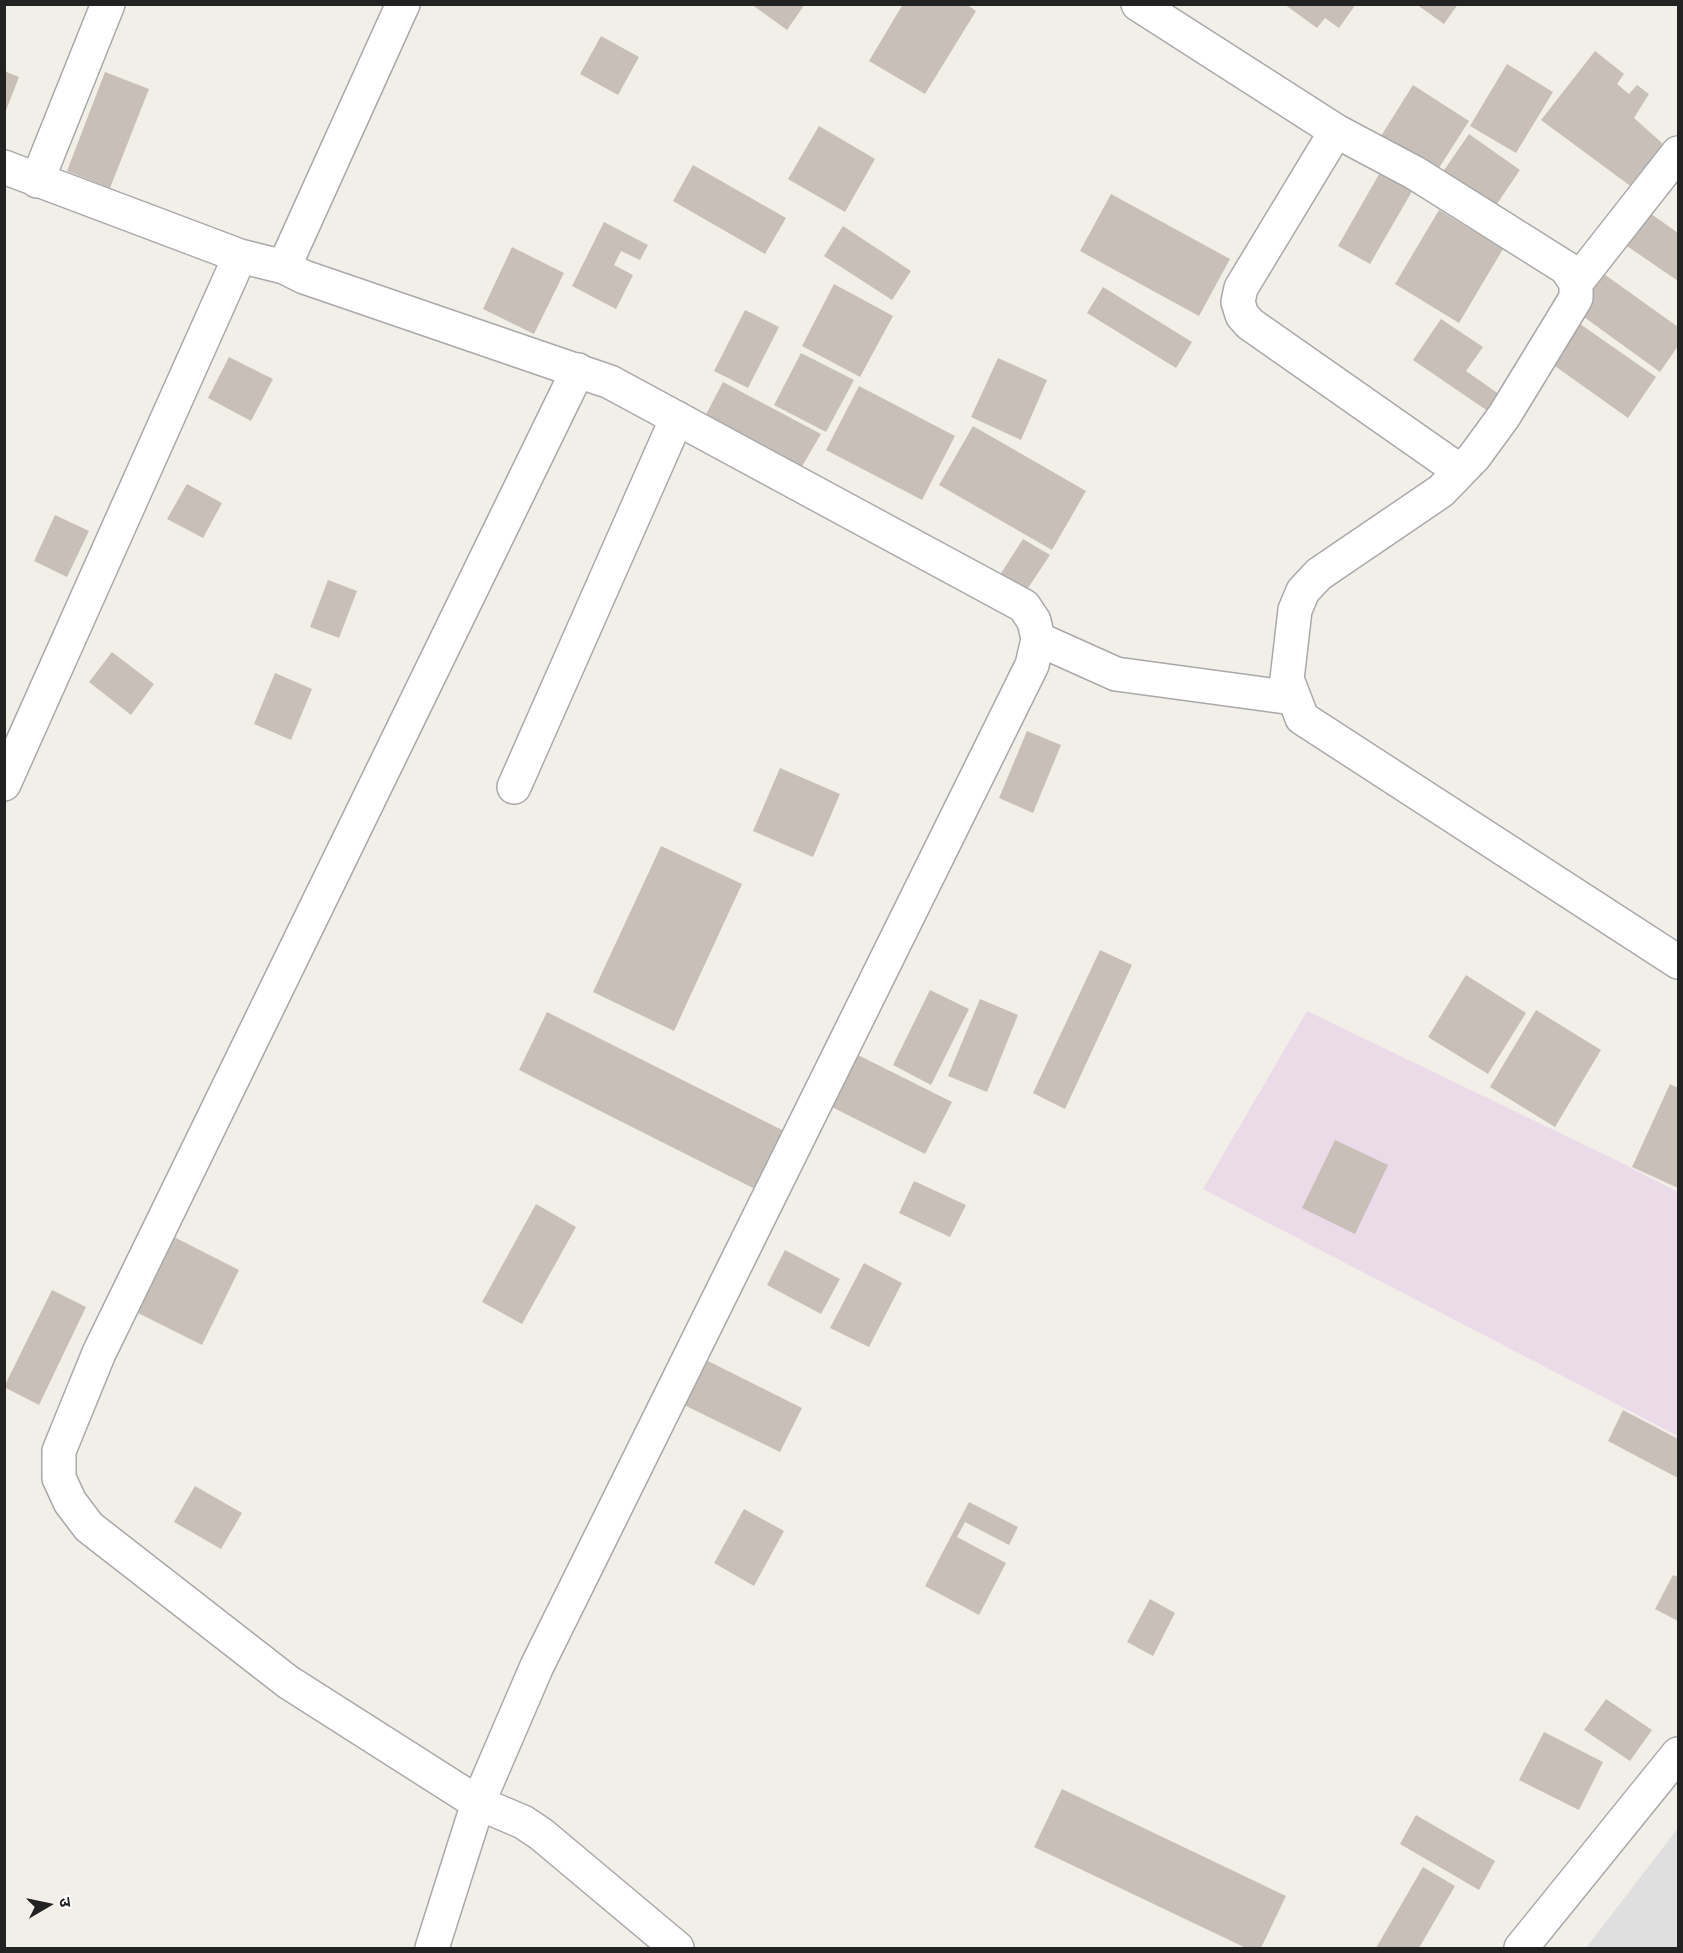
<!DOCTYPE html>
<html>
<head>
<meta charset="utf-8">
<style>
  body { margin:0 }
  #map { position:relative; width:1683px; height:1953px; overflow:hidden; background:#f2efe9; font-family:Manrope,"Noto Sans Devanagari",sans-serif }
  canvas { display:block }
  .frame { position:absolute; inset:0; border:6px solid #222; pointer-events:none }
  .north { position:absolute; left:18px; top:1875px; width:60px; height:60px; -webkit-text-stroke:4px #fff; paint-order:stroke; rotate:81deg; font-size:16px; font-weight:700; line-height:24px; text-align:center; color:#222 }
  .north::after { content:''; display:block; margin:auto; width:21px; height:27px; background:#222; clip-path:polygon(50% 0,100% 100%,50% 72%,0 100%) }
</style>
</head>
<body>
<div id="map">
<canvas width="1683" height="1953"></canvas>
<div class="frame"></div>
<div class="north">उ</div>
</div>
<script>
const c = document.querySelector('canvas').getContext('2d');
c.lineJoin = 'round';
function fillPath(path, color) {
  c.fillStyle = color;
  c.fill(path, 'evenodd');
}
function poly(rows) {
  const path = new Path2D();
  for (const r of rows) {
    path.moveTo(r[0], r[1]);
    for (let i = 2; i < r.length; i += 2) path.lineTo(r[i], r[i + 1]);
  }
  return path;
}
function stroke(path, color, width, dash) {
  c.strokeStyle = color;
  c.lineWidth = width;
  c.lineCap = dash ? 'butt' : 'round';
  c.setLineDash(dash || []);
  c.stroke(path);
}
fillPath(poly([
  [1678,1828,1678,1948,1586,1948]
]), '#e0dfdf');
fillPath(poly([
  [1307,1011,1620,1162,1678,1192,1678,1436,1203,1189]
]), '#ebdbe8');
fillPath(poly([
  [751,4,805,4,787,30],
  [903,4,966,4,976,11,925,94,869,61],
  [1284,4,1356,4,1339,28,1325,18,1317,28],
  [1416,4,1458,4,1444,24],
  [601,36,639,57,618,95,580,74],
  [1595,51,1624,74,1617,84,1629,94,1637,85,1649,94,1634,118,1672,152,1640,193,1541,120],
  [1507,64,1553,92,1516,153,1470,126],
  [4,71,19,77,5,113,4,113],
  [105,72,149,89,110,188,67,171],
  [1413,85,1469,121,1437,171,1381,136],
  [819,126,875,159,845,212,788,179],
  [1469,134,1520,170,1490,214,1438,179],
  [1386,162,1418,181,1370,264,1338,246],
  [693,165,786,218,765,254,673,201],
  [1111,194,1230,259,1199,316,1080,251],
  [1439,210,1503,249,1459,323,1395,284],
  [1647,211,1678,233,1678,281,1624,244],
  [604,222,648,245,640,260,621,251,614,265,633,275,616,309,572,286],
  [843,226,911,271,892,300,824,256],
  [512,247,564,273,534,334,483,309],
  [1604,274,1678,327,1678,346,1660,372,1577,312],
  [834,284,893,316,860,377,802,346],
  [1103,287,1192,342,1176,368,1087,313],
  [745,310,779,327,748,388,714,371],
  [1441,319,1483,347,1466,371,1506,399,1495,416,1413,360],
  [1573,319,1656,377,1628,418,1545,359],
  [801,353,854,380,826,432,774,405],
  [229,357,273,379,251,421,208,398],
  [998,358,1047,380,1021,440,971,417],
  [723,382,821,434,801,468,703,420],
  [859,386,955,436,922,500,826,450],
  [973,426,1086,491,1052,550,939,485],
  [187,484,222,503,203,538,167,519],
  [55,515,89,531,67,577,34,561],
  [1023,539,1050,555,1024,594,998,578],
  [328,580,357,591,339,638,310,627],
  [112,652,154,684,131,715,89,682],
  [275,673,312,689,291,740,254,724],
  [1027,731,1061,745,1033,813,999,798],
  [780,768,840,794,813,857,753,831],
  [661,846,742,884,674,1031,593,992],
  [1100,950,1132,965,1065,1109,1033,1093],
  [1466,975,1526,1013,1488,1074,1428,1037],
  [930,990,969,1009,931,1085,893,1065],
  [980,999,1018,1015,987,1092,948,1076],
  [1536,1010,1601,1050,1555,1127,1490,1087],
  [547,1012,788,1133,759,1191,519,1070],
  [852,1052,952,1102,925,1154,826,1104],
  [1670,1084,1678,1088,1678,1188,1632,1167],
  [1335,1140,1388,1165,1355,1234,1302,1208],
  [914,1181,966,1205,950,1237,899,1213],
  [536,1204,576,1227,522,1324,482,1302],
  [170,1235,239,1270,202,1345,132,1310],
  [785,1250,840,1279,821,1314,767,1285],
  [864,1263,902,1283,869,1347,830,1328],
  [52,1290,86,1307,39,1405,4,1387],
  [700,1357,802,1408,780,1452,678,1402],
  [1623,1410,1678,1439,1678,1478,1608,1441],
  [195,1486,242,1513,221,1549,174,1522],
  [969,1502,1018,1527,1009,1545,965,1522,957,1537,1006,1563,979,1615,925,1586],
  [744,1509,784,1531,754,1586,714,1563],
  [1673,1575,1678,1577,1678,1621,1655,1609],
  [1150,1599,1175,1613,1153,1656,1127,1642],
  [1606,1699,1652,1730,1630,1761,1584,1730],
  [1544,1732,1603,1762,1579,1810,1519,1780],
  [1062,1789,1286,1896,1261,1948,1246,1948,1034,1847],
  [1416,1815,1495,1861,1479,1890,1400,1844],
  [1423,1867,1455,1886,1419,1948,1376,1948]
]), '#c7bfb8');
const minor = poly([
  [1138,4,1336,131,1415,173,1566,268,1576,283,1576,298,1504,416,1474,457,1441,491,1319,574,1303,591,1295,610,1287,679,1302,718,1678,962],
  [1336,131,1241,288,1238,302,1242,315,1250,324,1460,471],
  [4,167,240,256,284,267,304,277,610,382,1024,606,1034,621,1038,639,1032,665,537,1666,478,1803,432,1948],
  [37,181,108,4],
  [284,267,403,4],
  [1576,283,1678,153],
  [578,370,99,1353,59,1451,59,1478,70,1502,89,1527,288,1682,478,1803,523,1822,541,1834,677,1948],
  [1038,639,1116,674,1293,698],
  [4,784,240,256],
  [514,787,677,418]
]);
const tertiary = poly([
  [1521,1948,1678,1754]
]);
stroke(minor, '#a9a9a9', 36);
stroke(tertiary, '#a9a9a9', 36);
stroke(minor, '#fff', 33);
stroke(tertiary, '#fff', 33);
</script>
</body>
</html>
